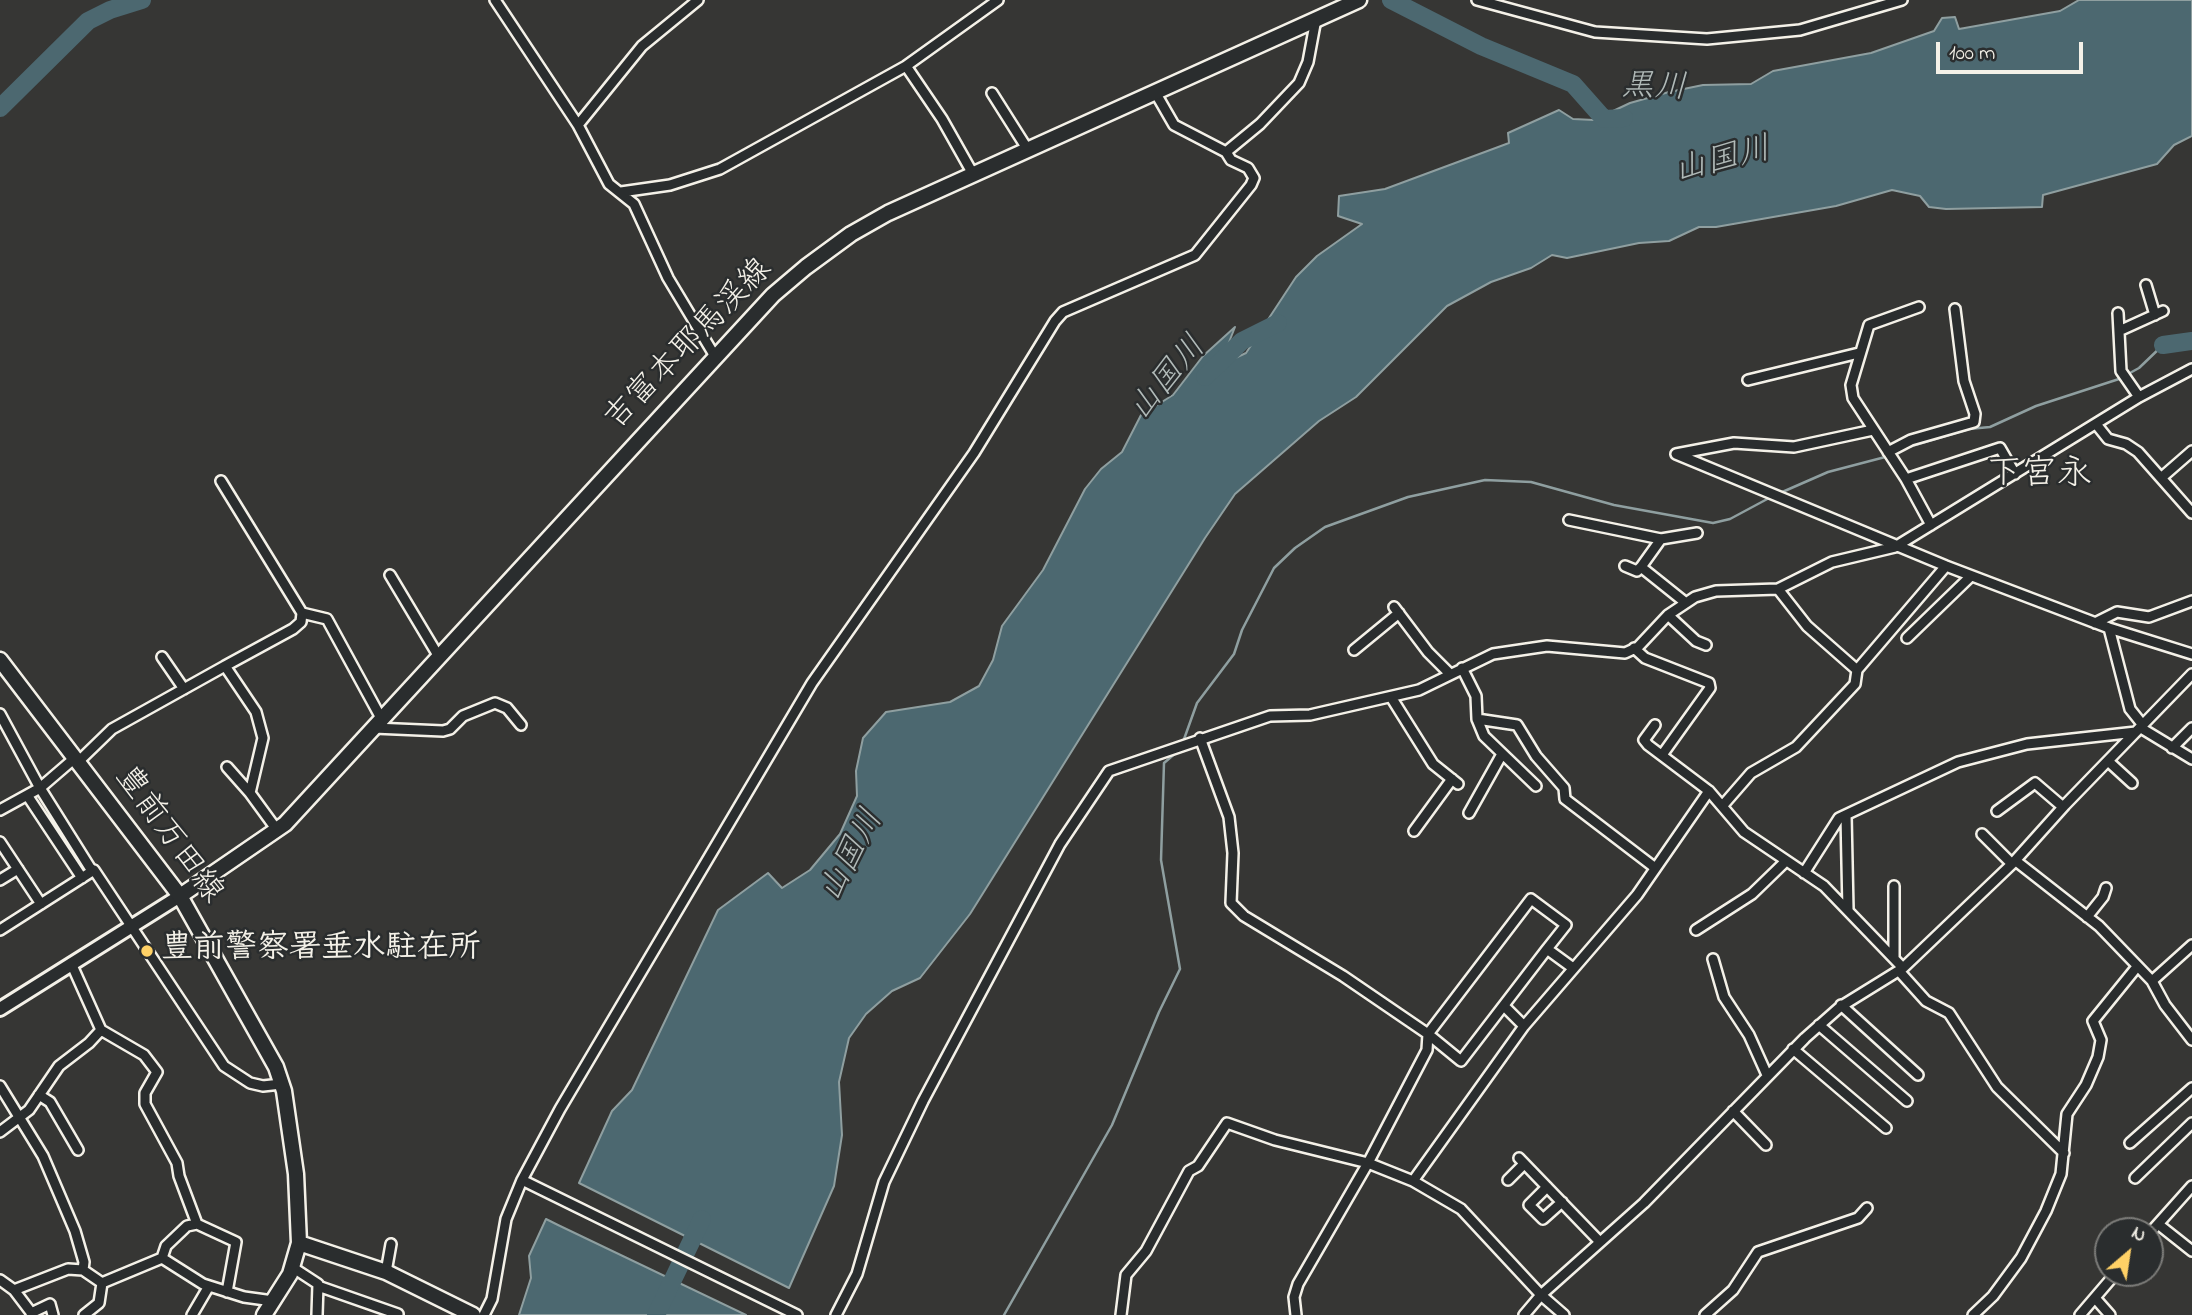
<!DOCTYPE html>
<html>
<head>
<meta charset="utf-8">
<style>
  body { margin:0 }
  #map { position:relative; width:2192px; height:1315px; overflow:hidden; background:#363634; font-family:"Indie Flower",sans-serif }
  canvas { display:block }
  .north { position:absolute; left:2094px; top:1217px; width:70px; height:70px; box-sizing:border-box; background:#2a2d2e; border:2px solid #7b7b78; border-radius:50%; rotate:29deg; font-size:19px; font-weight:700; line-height:28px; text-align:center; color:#f4f1e8 }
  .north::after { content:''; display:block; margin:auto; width:24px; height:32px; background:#ffd166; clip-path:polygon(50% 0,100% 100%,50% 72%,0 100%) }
  .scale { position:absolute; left:1936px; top:42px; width:147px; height:32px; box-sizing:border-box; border:4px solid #f4f1e8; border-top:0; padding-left:9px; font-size:21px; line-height:24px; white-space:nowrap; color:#f4f1e8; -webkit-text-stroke:5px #2a2d2e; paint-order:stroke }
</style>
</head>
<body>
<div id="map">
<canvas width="2192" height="1315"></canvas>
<div class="north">N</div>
<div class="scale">100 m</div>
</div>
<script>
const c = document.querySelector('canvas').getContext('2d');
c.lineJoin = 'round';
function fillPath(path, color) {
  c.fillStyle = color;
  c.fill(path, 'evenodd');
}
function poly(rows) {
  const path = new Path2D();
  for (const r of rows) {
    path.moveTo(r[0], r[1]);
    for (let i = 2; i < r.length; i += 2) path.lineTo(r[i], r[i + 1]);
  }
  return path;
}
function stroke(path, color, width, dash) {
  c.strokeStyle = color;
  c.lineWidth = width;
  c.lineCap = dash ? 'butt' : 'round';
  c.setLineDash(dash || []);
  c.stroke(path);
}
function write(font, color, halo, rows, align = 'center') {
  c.font = font + ' "Indie Flower","Klee One",sans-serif';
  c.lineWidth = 5;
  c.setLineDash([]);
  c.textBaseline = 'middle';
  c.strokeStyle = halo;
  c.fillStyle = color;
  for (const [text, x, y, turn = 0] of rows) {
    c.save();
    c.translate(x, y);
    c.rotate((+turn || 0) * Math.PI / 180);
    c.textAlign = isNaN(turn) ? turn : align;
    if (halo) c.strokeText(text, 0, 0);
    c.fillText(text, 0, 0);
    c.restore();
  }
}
const water = poly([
  [2079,0,2192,0,2192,136,2174,145,2157,164,2043,195,2042,207,1946,209,1929,207,1920,196,1892,190,1836,206,1716,227,1699,227,1669,241,1639,243,1567,258,1552,255,1531,268,1491,282,1447,306,1356,397,1319,421,1235,494,1205,538,970,914,920,978,892,991,866,1014,849,1038,839,1082,842,1135,834,1186,789,1288,579,1183,612,1111,632,1090,718,910,768,873,782,888,810,870,840,834,857,796,856,771,863,738,886,712,950,702,979,686,993,660,1002,626,1043,570,1085,489,1101,469,1122,452,1141,415,1173,395,1203,356,1235,327,1220,365,1246,353,1296,277,1317,256,1362,224,1338,216,1339,196,1385,189,1509,143,1508,133,1559,110,1573,119,1594,120,1630,103,1669,92,1703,85,1751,84,1773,71,1871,53,1934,31,1942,18,1955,17,1959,29,2060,11,2079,0],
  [546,1219,558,1225,746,1315,519,1315,531,1278,529,1256,546,1219]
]);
fillPath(water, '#4c6870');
stroke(water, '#8f9fa0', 2);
stroke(poly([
  [1905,448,1969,429,1990,427,2036,406,2119,379,2139,368,2163,345],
  [1780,493,1828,472,1889,456],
  [1183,742,1197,703,1234,654,1242,630,1274,568,1295,548,1325,527,1408,497,1485,480,1531,482,1614,505,1713,523,1730,519,1771,497],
  [1004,1315,1112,1125,1159,1012,1180,969,1161,860,1164,763,1178,751]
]), '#8f9fa0', 2.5);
stroke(poly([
  [1391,0,1481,46,1573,84,1604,119,1624,118],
  [0,108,88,21,110,10,142,0],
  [2163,345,2192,341],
  [1205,377,1242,341,1278,323],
  [656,1315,702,1219]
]), '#4c6870', 18);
const minor = poly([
  [495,0,578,125,609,184,634,204,668,278,716,358],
  [1477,0,1595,32,1707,39,1800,30,1902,0],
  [906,66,942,119,973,174],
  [1155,92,1174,125,1226,152,1260,124,1299,83,1308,62,1316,19],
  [992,93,1028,150],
  [578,125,642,46,698,0],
  [621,192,670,185,720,169,906,66,998,0],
  [2146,285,2155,315],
  [1919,307,1869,325,1851,385,1853,398,1906,479,1931,525],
  [2118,313,2121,371,2139,397],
  [2119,331,2163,311],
  [1748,380,1859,353],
  [2096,424,2108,439,2126,444,2138,452,2161,478,2192,451],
  [1873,430,1794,447,1734,443,1676,454,1946,566,2109,628,2192,654],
  [1888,452,1911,440,1974,422,1975,414,1964,381,1955,309],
  [2161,478,2192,513],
  [1906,479,2000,448,2015,474],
  [221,481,302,613,301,622,293,629,225,666],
  [1569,520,1661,539,1641,567,1686,603],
  [1661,539,1697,533],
  [1625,566,1637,571,1641,567],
  [390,575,439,657],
  [1778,589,1807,626,1857,670,1946,566],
  [1394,607,1428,652,1450,674],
  [302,613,327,619,381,718],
  [1668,615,1696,641,1706,645],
  [2095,623,2117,612,2149,617,2192,601],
  [2109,628,2130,709,2142,724],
  [1907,638,1971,576],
  [1634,648,1645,658,1709,683,1710,688,1662,755],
  [1354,650,1399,613],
  [162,657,184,689],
  [1462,668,1476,696,1477,719,1517,725,1536,756,1564,788,1565,799,1654,867],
  [1391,697,1433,764,1458,784],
  [0,714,40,788,92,871],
  [1477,719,1484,736,1536,786],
  [1655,725,1644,740,1648,745,1709,791],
  [374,728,443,731,450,729,463,716,495,703,507,708,521,725],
  [2141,728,2192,759],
  [1200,738,1229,817,1233,853,1231,903,1244,916,1343,976,1428,1034,1427,1050,1368,1163,1298,1284,1294,1297,1296,1315],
  [2172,748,2192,728],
  [79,761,112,729,225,666,256,712,263,738,250,793,277,830],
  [2108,761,2132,783],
  [227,767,250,793],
  [27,795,82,878],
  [1724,804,1751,773,1796,747,1855,684,1857,670],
  [0,810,40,788,76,757],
  [1997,811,2035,783,2063,807],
  [1469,813,1502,754],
  [1846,815,1848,910],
  [1414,831,1452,779],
  [1982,834,2012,864],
  [0,842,41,904],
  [2016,861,2099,926,2152,981,2192,945],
  [1804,873,1839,818,1958,762,2027,744,2136,732],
  [0,880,18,869],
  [1894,886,1894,958],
  [2087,917,2103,897,2106,888],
  [0,930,94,870,224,1066,250,1083,263,1086,281,1084],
  [1696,930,1752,894,1786,861],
  [1547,949,1461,1061,1428,1034,1531,899,1566,925,1547,949,1573,968],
  [1713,959,1724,997,1749,1035,1767,1075],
  [71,963,101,1030,144,1055,157,1072,145,1093,145,1104,177,1163,179,1176,197,1224,236,1242,227,1292],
  [1899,971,1926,1001,1949,1013,1997,1087,2064,1153],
  [2152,981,2165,1005,2192,1040],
  [1841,1005,1918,1075],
  [1504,1006,1524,1026],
  [1819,1025,1907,1101],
  [1793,1049,1886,1128],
  [0,1086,43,1156,75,1231,84,1262,83,1270],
  [39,1095,50,1102,78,1150],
  [1733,1111,1766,1145],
  [0,1132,29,1110,59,1066,89,1043,101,1030],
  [2130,1143,2192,1088],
  [1519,1158,1600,1242],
  [2135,1178,2192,1123],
  [522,1180,797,1315],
  [1508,1180,1524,1164],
  [1413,1181,1524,1026,1637,895,1709,791,1744,832,1824,886,1903,968],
  [1547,1187,1529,1205,1543,1219,1562,1202],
  [2158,1224,2192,1251],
  [2150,1233,2192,1186],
  [162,1258,166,1246,187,1226,197,1224],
  [292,1267,318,1284,317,1315],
  [386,1272,391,1244],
  [0,1280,14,1290,33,1315],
  [318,1286,398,1314],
  [14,1290,68,1269,83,1270,102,1283,162,1258,203,1284,244,1297,273,1301],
  [2095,1298,2110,1315],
  [31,1313,50,1304,53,1315],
  [84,1315,99,1303,102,1283],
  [192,1315,209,1286],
  [484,1315,492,1299,506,1219,522,1180,560,1109,812,683,974,453,1055,321,1063,312,1195,255,1251,185,1254,178,1248,168,1231,160,1226,152],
  [836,1315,857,1274,884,1182,923,1101,1060,844,1109,771,1270,716,1310,715,1419,690,1493,654,1547,646,1625,653,1638,647,1668,615,1695,597,1716,591,1778,589,1832,562,1895,547,2139,397,2192,369],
  [1121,1315,1126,1275,1146,1251,1189,1171,1198,1166,1227,1123,1275,1140,1368,1163,1413,1181,1461,1209,1541,1295,1564,1315],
  [1524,1315,1541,1295,1644,1203,1805,1038,1840,1007,1903,968,2012,864,2065,805,2192,674],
  [1705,1315,1733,1290,1758,1252,1858,1218,1867,1208],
  [1973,1315,1993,1296,2021,1258,2046,1211,2061,1174,2067,1114,2086,1085,2098,1057,2101,1040,2093,1021,2136,968],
  [2080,1315,2116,1273]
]);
const secondary = poly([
  [0,1009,180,896]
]);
const primary = poly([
  [0,660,180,896,276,1067,284,1091,296,1174,299,1243,290,1274,264,1315],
  [180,896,285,824,773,295,806,267,851,234,888,213,1359,0],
  [299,1243,386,1272,473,1315]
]);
stroke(minor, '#f4f1e8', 14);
stroke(secondary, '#f4f1e8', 18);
stroke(primary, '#f4f1e8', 19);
stroke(minor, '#2a2d2e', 9);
stroke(secondary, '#2a2d2e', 12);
stroke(primary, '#2a2d2e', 14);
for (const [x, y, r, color] of [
  [147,951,7,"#ffd166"]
]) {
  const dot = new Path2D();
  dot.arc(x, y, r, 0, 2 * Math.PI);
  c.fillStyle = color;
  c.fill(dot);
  stroke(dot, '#2a2d2e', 2.5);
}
write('32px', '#f4f1e8', '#2a2d2e', [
  ["吉富本耶馬渓線",690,346,-46],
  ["豊前万田線",167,836,54]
]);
write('bold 32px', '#f4f1e8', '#2a2d2e', [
  ["豊前警察署垂水駐在所",161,951]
], 'left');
write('italic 33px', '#b1bab8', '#2a2d2e', [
  ["黒川",1654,90,2],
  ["山国川",1723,163,-14],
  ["山国川",1170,380,-50],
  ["山国川",854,857,-62]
]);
write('35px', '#f4f1e8', '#2a2d2e', [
  ["下宮永",2039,477]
]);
</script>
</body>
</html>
